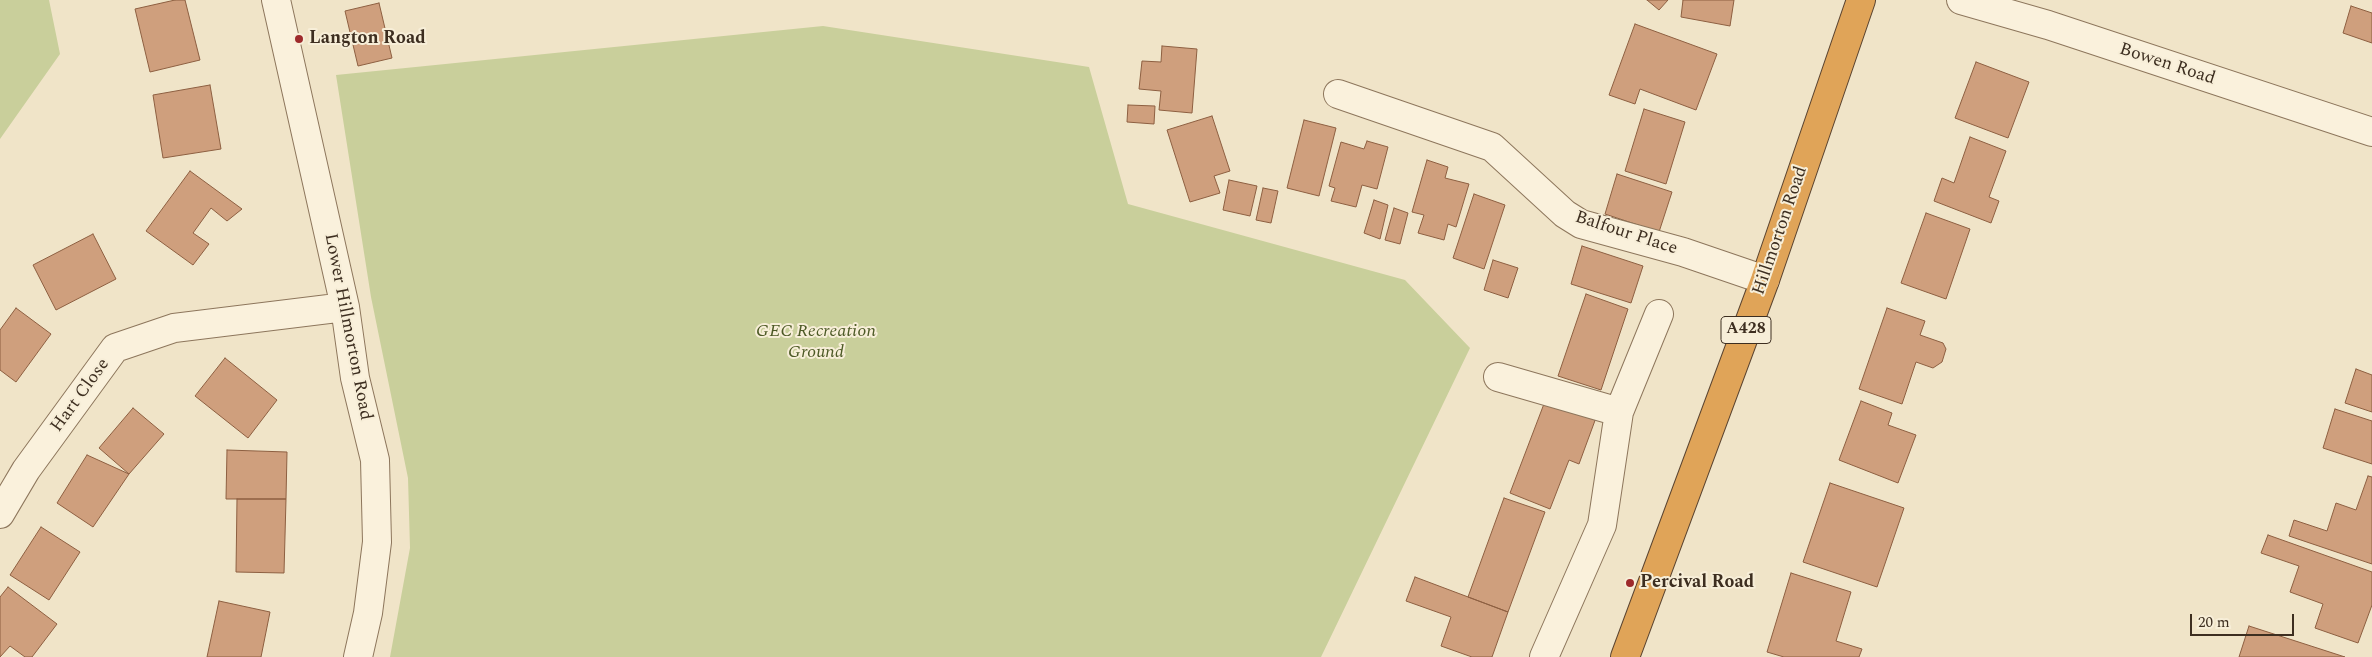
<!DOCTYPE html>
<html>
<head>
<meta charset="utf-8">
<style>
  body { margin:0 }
  #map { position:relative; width:2372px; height:657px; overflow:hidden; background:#f0e4c8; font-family:Spectral,serif }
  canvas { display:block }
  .scale { position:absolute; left:2190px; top:614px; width:104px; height:22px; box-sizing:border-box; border:2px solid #3d2e20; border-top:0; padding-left:6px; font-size:15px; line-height:18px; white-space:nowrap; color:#3d2e20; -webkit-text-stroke:4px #f7eed8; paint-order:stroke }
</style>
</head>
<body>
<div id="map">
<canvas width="2372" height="657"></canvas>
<div class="scale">20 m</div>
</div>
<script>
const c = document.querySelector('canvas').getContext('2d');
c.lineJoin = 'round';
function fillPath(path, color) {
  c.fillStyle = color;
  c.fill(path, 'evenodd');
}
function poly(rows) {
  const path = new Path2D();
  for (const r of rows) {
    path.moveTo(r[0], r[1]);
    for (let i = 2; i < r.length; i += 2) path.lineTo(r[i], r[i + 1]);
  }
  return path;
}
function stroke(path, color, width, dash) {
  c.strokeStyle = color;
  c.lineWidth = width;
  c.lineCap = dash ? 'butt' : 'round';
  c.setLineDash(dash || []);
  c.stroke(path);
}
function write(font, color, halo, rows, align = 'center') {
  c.font = font + ' Spectral,serif';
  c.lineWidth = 4;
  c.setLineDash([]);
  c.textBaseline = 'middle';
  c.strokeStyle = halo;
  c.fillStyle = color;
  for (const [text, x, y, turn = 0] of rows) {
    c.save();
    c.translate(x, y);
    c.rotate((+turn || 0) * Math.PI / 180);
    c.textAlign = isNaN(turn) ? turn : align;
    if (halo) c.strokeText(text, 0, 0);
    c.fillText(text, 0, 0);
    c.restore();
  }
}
fillPath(poly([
  [0,0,49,0,60,54,0,139],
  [823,26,1089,67,1128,204,1405,280,1470,348,1321,657,390,657,410,548,408,478,371,297,336,75]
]), '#c9cf9b');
const building = poly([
  [175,0,185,0,200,60,150,72,135,9,175,0],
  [1647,0,1668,0,1659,10,1647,0],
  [1683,0,1734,0,1730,26,1681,17,1683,0],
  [379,3,392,58,358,66,345,11,379,3],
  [2351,6,2372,13,2372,43,2343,33,2351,6],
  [1635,24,1717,54,1696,110,1640,89,1635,104,1609,95,1635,24],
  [1162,46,1197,49,1192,113,1159,110,1161,91,1139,89,1142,61,1161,62,1162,46],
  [1976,62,2029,82,2008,138,1955,118,1976,62],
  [210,85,221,149,163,158,153,95,210,85],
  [1128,105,1155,106,1154,124,1127,122,1128,105],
  [1644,109,1685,122,1666,184,1625,171,1644,109],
  [1212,116,1230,171,1214,176,1220,193,1190,202,1167,130,1212,116],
  [1304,120,1336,128,1319,196,1287,188,1304,120],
  [1970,137,2006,151,1989,197,1999,201,1991,223,1934,201,1942,178,1954,183,1970,137],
  [1367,141,1388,147,1377,189,1362,185,1356,207,1331,201,1335,188,1329,186,1341,142,1364,149,1367,141],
  [1427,160,1448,167,1445,178,1469,184,1456,227,1448,224,1444,240,1418,233,1424,215,1412,212,1427,160],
  [190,171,242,209,227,221,211,208,193,233,209,244,193,265,146,231,190,171],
  [1617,174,1672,192,1659,232,1605,214,1617,174],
  [1229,180,1257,186,1250,216,1223,210,1229,180],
  [1263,188,1278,191,1271,223,1256,220,1263,188],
  [1474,194,1505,205,1484,269,1453,258,1474,194],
  [1374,200,1388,205,1380,239,1364,233,1374,200],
  [1394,208,1408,213,1400,244,1385,240,1394,208],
  [1926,213,1970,229,1946,299,1901,283,1926,213],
  [93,234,116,279,56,310,33,265,93,234],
  [1582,246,1643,266,1631,303,1571,284,1582,246],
  [1493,260,1518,268,1508,298,1484,290,1493,260],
  [1586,294,1628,309,1601,390,1558,376,1586,294],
  [16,308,51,334,16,382,0,370,0,330,16,308],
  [1887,308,1925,321,1920,335,1943,343,1946,349,1942,362,1933,368,1916,362,1902,404,1859,389,1887,308],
  [225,358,277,400,248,438,195,396,225,358],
  [2356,369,2372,375,2372,412,2345,403,2356,369],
  [1547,396,1597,415,1579,464,1569,460,1550,509,1510,493,1547,396],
  [1861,401,1892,413,1888,425,1916,435,1898,483,1839,460,1861,401],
  [133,408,164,434,129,474,99,448,133,408],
  [2335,409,2372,421,2372,464,2323,448,2335,409],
  [227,450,287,452,286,499,226,499,227,450],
  [87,455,129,474,93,527,57,503,87,455],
  [2368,476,2372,477,2372,564,2289,536,2294,520,2327,531,2336,503,2356,510,2368,476],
  [1830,483,1904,508,1877,587,1803,562,1830,483],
  [1504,498,1545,512,1508,612,1468,597,1504,498],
  [237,499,286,499,284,573,236,572,237,499],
  [41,527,80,552,49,600,10,575,41,527],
  [2268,535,2372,572,2372,605,2358,643,2315,628,2323,604,2290,592,2299,566,2261,553,2268,535],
  [1791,573,1851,592,1836,641,1862,649,1859,657,1784,657,1767,652,1791,573],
  [1415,577,1508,612,1492,657,1472,657,1441,646,1451,617,1406,601,1415,577],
  [8,587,57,624,32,657,25,657,10,646,0,657,0,597,8,587],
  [219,601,270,612,261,657,207,657,219,601],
  [2249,626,2345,657,2239,657,2249,626]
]);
fillPath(building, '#cf9f7d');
stroke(building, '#8d5f41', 1);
const minor = poly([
  [276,0,345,307,355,378,375,460,377,542,368,613,358,657],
  [1961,0,2048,25,2372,132],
  [1338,94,1492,147,1565,214,1581,224,1683,252,1765,280],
  [1498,377,1619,412],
  [0,514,26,470,115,348,174,328,345,307],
  [1544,657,1602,525,1619,412,1659,314]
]);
const highway = poly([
  [1625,657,1765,280,1861,0]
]);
stroke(minor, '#8d765c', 30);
stroke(highway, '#5b4430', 30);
stroke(minor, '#faf1dc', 28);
stroke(highway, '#e0a458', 28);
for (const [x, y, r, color] of [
  [299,39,5,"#9e2a2b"],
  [1630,583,5,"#9e2a2b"]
]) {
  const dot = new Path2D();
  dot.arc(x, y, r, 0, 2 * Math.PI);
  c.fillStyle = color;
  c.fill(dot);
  stroke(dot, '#f7eed8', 2);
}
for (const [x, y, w] of [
  [1746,330,50]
]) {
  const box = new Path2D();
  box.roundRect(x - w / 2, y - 13.5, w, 27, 4);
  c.fillStyle = '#f7eed8';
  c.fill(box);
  stroke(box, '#3d2e20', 1);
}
write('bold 16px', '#3d2e20', null, [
  ["A428",1746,330]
]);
write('bold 18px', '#3d2e20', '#f7eed8', [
  ["Langton Road",309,39],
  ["Percival Road",1640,583]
], 'left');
write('18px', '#3d2e20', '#f7eed8', [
  ["Bowen Road",2167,65,18],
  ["Hillmorton Road",1781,231,-71],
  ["Balfour Place",1626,234,18],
  ["Lower Hillmorton Road",347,327,79],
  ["Hart Close",81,396,-54]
]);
write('italic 18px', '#4d5a26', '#f7eed8', [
  ["GEC Recreation",816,332],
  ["Ground",816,353]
]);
</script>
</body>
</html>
